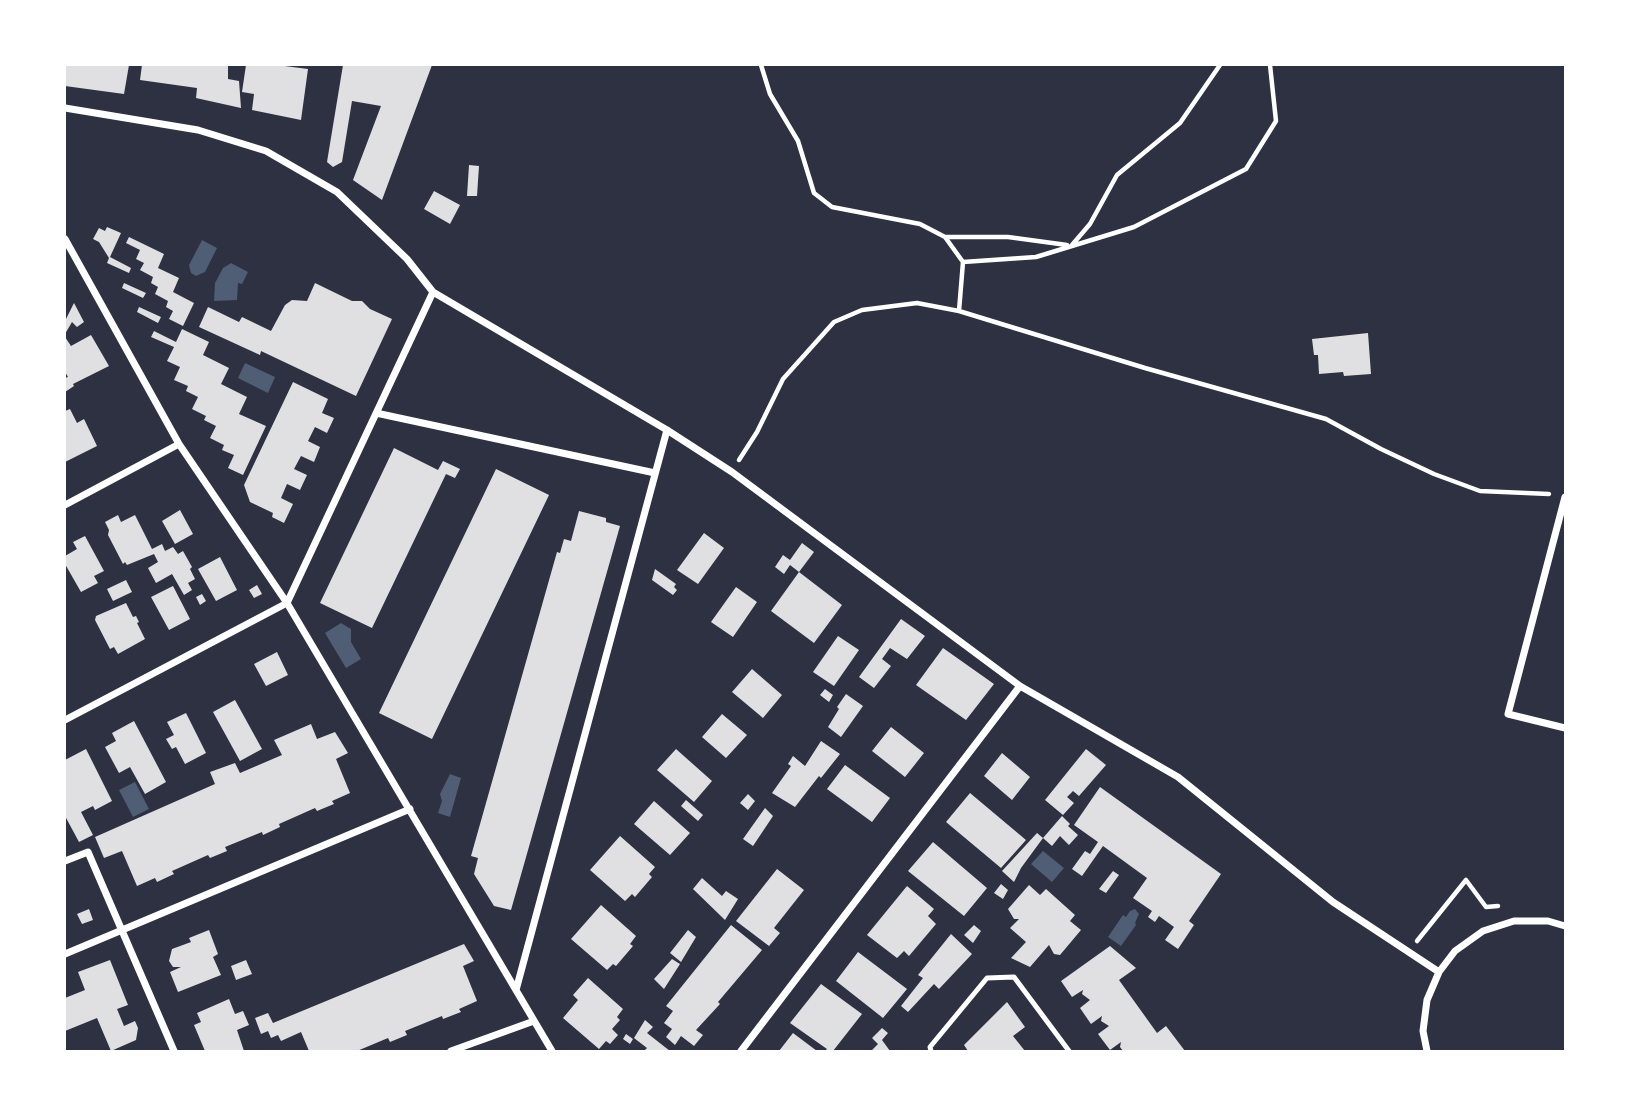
<!DOCTYPE html>
<html>
<head>
<meta charset="utf-8">
<style>
  body { margin:0 }
  #map { position:relative; width:1630px; height:1116px; overflow:hidden; background:#2d3142; font-family:"PT Sans",sans-serif }
  canvas { display:block }
  .frame { position:absolute; inset:0; border:66px solid #fff; pointer-events:none }
</style>
</head>
<body>
<div id="map">
<canvas width="1630" height="1116"></canvas>
<div class="frame"></div>
</div>
<script>
const c = document.querySelector('canvas').getContext('2d');
c.lineJoin = 'round';
function fillPath(path, color) {
  c.fillStyle = color;
  c.fill(path, 'evenodd');
}
function poly(rows) {
  const path = new Path2D();
  for (const r of rows) {
    path.moveTo(r[0], r[1]);
    for (let i = 2; i < r.length; i += 2) path.lineTo(r[i], r[i + 1]);
  }
  return path;
}
function stroke(path, color, width, dash) {
  c.strokeStyle = color;
  c.lineWidth = width;
  c.lineCap = dash ? 'butt' : 'round';
  c.setLineDash(dash || []);
  c.stroke(path);
}
fillPath(poly([
  [202,240,217,248,205,272,196,276,191,273,189,265],
  [231,263,248,272,242,284,238,283,237,300,214,301,215,283,223,268],
  [245,363,275,377,268,393,238,378],
  [341,623,351,629,351,642,361,659,346,668,325,633],
  [450,774,461,778,450,817,438,813,442,801,440,794],
  [135,782,149,809,133,817,119,790],
  [1043,851,1064,868,1052,882,1031,864],
  [1135,909,1139,914,1135,923,1136,925,1121,946,1108,937,1123,915,1126,917,1130,911]
]), '#4f5d75');
fillPath(poly([
  [66,65,129,65,124,94,65,86],
  [142,65,228,65,228,79,239,81,241,108,196,98,197,88,140,80],
  [246,65,277,65,308,69,301,120,252,110,254,94,242,92],
  [343,65,432,65,382,200,353,180,381,106,352,101,342,162,333,167,327,162],
  [469,165,479,166,477,196,467,196],
  [434,191,460,205,450,224,424,209],
  [107,227,121,233,110,257,131,268,129,273,107,263,109,258,99,242,93,239,99,228,105,231],
  [129,237,164,254,158,268,179,278,173,292,194,303,183,326,169,319,173,311,166,307,168,301,155,294,158,287,151,283,153,277,140,270,144,263,136,259,140,250,126,243],
  [124,283,146,293,143,298,122,288],
  [315,283,352,301,362,301,370,309,392,319,356,396,261,351,260,355,199,327,208,307,239,322,242,317,271,331,285,305,292,300,307,301],
  [74,303,84,322,77,327,72,322,65,334,65,321],
  [139,307,161,317,158,323,137,312],
  [182,329,209,342,203,355,229,368,221,384,247,397,239,414,266,426,243,475,228,468,234,455,222,450,224,445,210,438,216,426,204,420,206,416,192,409,198,397,186,391,188,386,174,380,180,367,167,361,174,347,151,337,154,331,176,342],
  [1368,333,1371,374,1344,376,1343,372,1319,374,1318,355,1314,355,1312,339],
  [91,335,109,366,73,384,74,386,65,392,65,378,68,377,65,372,65,337,71,346],
  [293,382,328,399,322,413,334,418,327,433,315,427,308,441,320,447,314,462,301,456,294,469,307,475,300,490,287,484,281,498,293,504,284,523,272,517,273,513,250,502,244,485],
  [70,409,77,423,84,419,97,446,65,462,65,411],
  [394,448,438,470,443,461,460,469,455,478,446,474,372,628,320,603],
  [496,469,549,495,432,739,379,713],
  [180,510,193,534,175,544,162,521],
  [579,511,606,518,606,522,620,526,511,910,494,906,474,874,478,858,471,856,557,552,560,553,564,539,571,541],
  [118,515,121,522,135,515,152,549,162,544,165,551,173,547,178,554,183,551,192,567,190,569,195,579,188,583,192,590,184,595,172,574,156,583,148,568,158,562,154,554,127,565,125,562,123,564,108,535,109,530,105,522],
  [704,533,724,548,698,584,677,570],
  [85,536,104,571,94,576,98,583,81,592,65,564,65,556,77,549,73,542],
  [802,543,814,552,799,572,790,565,784,574,775,567,783,555,790,560],
  [220,557,237,590,216,601,198,569],
  [655,569,676,584,674,587,677,590,673,595,652,580],
  [799,572,842,605,814,643,771,611],
  [126,580,132,592,113,601,107,589],
  [257,585,262,594,254,598,249,590],
  [173,586,190,619,169,630,151,597],
  [736,587,757,602,733,637,711,622],
  [202,594,206,601,200,605,196,597],
  [126,603,133,617,136,616,139,622,137,623,145,639,118,654,114,647,110,649,95,620,96,616],
  [901,619,925,636,907,659,890,648,882,659,891,666,874,688,859,677],
  [838,636,859,650,834,686,813,672],
  [943,648,994,684,966,720,916,685],
  [277,652,288,675,266,686,254,664],
  [752,669,782,695,763,718,732,692],
  [825,689,833,695,829,702,820,695],
  [846,694,863,706,841,737,828,727,839,709,837,707],
  [235,700,262,749,240,761,213,712],
  [186,713,206,753,185,764,176,747,172,749,166,739,174,735,167,722],
  [722,714,747,735,726,758,702,737],
  [134,721,166,782,145,794,130,767,119,773,105,747,116,741,112,733],
  [311,724,317,739,335,732,348,753,336,759,350,793,332,801,334,804,317,811,315,808,279,824,280,827,263,835,262,832,225,847,227,851,210,858,208,855,172,871,174,874,157,882,155,878,137,886,122,851,104,858,95,837,215,784,210,772,235,763,240,773,282,755,274,740],
  [891,727,924,753,905,777,872,751],
  [821,741,840,754,821,778,819,776,795,807,772,793,791,766,788,764,793,756,805,766],
  [86,749,112,801,95,810,93,806,81,812,93,835,79,842,65,816,65,760],
  [676,749,712,781,694,802,657,770],
  [1086,749,1106,765,1079,796,1073,791,1067,797,1074,803,1063,815,1045,800],
  [1002,753,1030,777,1012,800,984,776],
  [845,765,890,798,872,822,827,789],
  [1100,787,1221,874,1189,921,1194,925,1178,949,1165,940,1174,927,1159,916,1155,922,1148,917,1152,911,1133,898,1147,878,1103,846,1082,876,1072,869,1085,851,1090,854,1098,842,1074,825],
  [970,793,1026,840,1001,868,946,822],
  [748,794,755,801,748,810,740,803],
  [686,800,703,815,698,821,681,806],
  [654,801,690,833,670,855,634,824],
  [765,808,773,816,753,846,743,839],
  [1062,816,1070,824,1068,826,1078,835,1069,845,1060,836,1052,846,1043,838],
  [1037,833,1043,838,1021,868,1014,882,1002,871],
  [620,836,655,867,649,874,652,877,635,897,632,894,625,901,590,870],
  [933,842,987,888,964,916,908,871],
  [777,869,804,890,774,928,780,933,769,946,736,921],
  [1113,871,1119,875,1106,893,1099,889],
  [702,878,722,896,726,891,738,899,725,920,693,889],
  [1001,884,1008,890,1003,899,994,893],
  [1029,885,1040,895,1046,889,1075,915,1070,921,1081,930,1060,955,1054,954,1049,945,1030,967,1011,958,1026,942,1010,928,1019,919,1014,919,1008,909],
  [907,886,934,909,928,916,936,924,909,956,904,951,897,958,867,935],
  [601,905,636,936,630,944,633,946,616,966,613,964,607,970,571,939],
  [89,909,93,920,82,924,77,914],
  [731,925,762,950,718,1002,720,1004,696,1030,703,1035,694,1046,681,1036,675,1045,666,1037,672,1029,664,1023,673,1011,666,1006],
  [974,925,981,931,973,943,964,935],
  [209,930,218,954,213,957,221,975,178,992,170,972,181,967,173,967,169,961,172,949,191,942,189,938],
  [688,930,696,937,681,962,670,953],
  [951,934,972,954,939,989,934,984,908,1012,901,1006,923,978,918,975],
  [464,944,474,961,463,966,477,1001,459,1009,461,1012,443,1019,442,1016,405,1031,407,1035,390,1042,388,1038,357,1051,309,1051,301,1032,281,1041,278,1035,271,1038,268,1031,261,1034,255,1018,268,1013,273,1023],
  [1110,946,1136,968,1119,980,1157,1033,1166,1026,1185,1051,1123,1051,1120,1047,1121,1042,1110,1050,1098,1034,1109,1026,1101,1021,1102,1016,1091,1024,1080,1008,1090,1000,1082,994,1083,990,1072,997,1061,981],
  [858,952,907,989,883,1018,836,981],
  [672,959,680,964,664,989,654,979],
  [110,960,128,1005,117,1009,124,1026,135,1021,138,1028,136,1040,111,1051,97,1018,65,1031,65,998,85,990,78,972],
  [246,960,252,974,236,980,231,966],
  [588,978,623,1009,617,1017,620,1020,612,1029,618,1035,610,1044,606,1041,599,1049,563,1018,578,1000,573,995],
  [821,984,862,1014,833,1051,825,1051,827,1049,790,1023],
  [229,999,235,1014,243,1011,249,1025,237,1030,244,1051,205,1051,194,1025,201,1022,197,1013],
  [1007,1002,1025,1027,1013,1036,1025,1051,968,1051,964,1045],
  [645,1020,653,1027,647,1033,670,1051,644,1051,647,1048,634,1038],
  [882,1028,888,1033,882,1040,890,1051,871,1051,878,1044,872,1038],
  [793,1033,817,1051,779,1051],
  [626,1034,633,1039,630,1044,623,1039]
]), '#e0e0e3');
stroke(poly([
  [761,65,770,94,798,141,814,193,832,207,920,224,945,237,963,262,959,311],
  [945,237,1008,237,1067,245],
  [1072,245,1090,224,1117,175,1180,123,1220,65],
  [963,262,1036,257,1134,227,1246,169,1276,121,1270,65],
  [739,460,757,432,783,379,834,322,862,310,917,303,959,311,1145,368,1326,419,1381,449,1434,474,1480,491,1549,494],
  [1417,941,1466,880,1486,907,1498,906]
]), '#fff', 4.5);
stroke(poly([
  [931,1051,930,1047,987,978,1014,977,1069,1051]
]), '#fff', 5);
stroke(poly([
  [65,108,198,130,266,151,337,192,407,259,433,292,667,430,732,472,1020,686,1178,777,1333,902,1439,972],
  [65,239,179,444,287,603,552,1051],
  [376,413,655,473],
  [1565,497,1508,714,1565,728],
  [65,505,179,444],
  [65,720,287,603,433,292],
  [65,861,88,852,174,1051],
  [65,954,410,809],
  [516,990,667,430],
  [451,1051,534,1021],
  [741,1051,1020,686],
  [1427,1051,1423,1031,1427,1000,1439,972,1455,951,1483,931,1514,921,1548,921,1565,926]
]), '#fff', 7);
</script>
</body>
</html>
